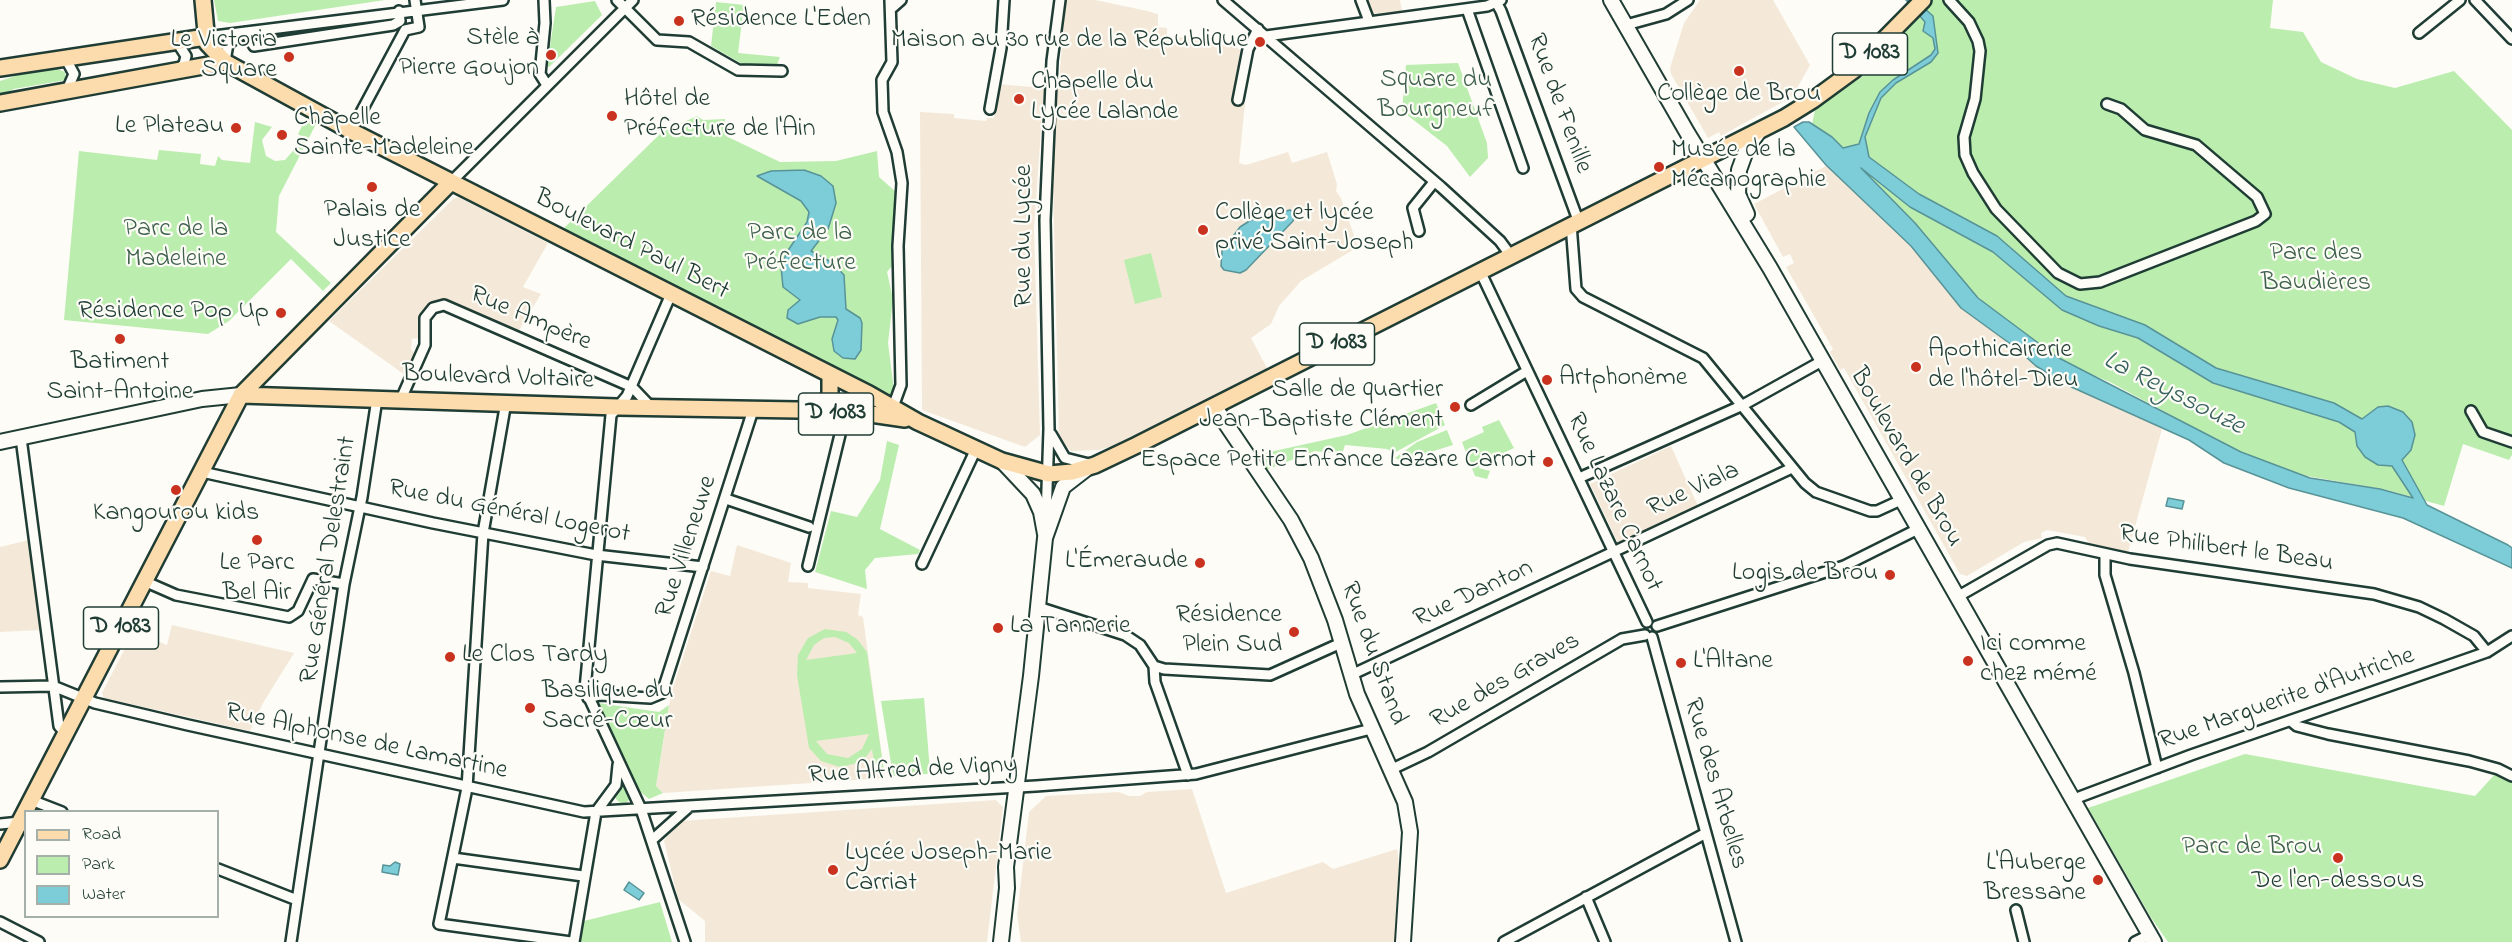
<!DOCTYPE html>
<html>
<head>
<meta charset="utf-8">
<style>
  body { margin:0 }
  #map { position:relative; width:2512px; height:942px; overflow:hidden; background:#fdfcf7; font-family:"Indie Flower",sans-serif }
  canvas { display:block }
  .legend { position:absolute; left:24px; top:810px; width:195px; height:108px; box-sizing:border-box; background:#fdfcf7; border:2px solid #a4b0a9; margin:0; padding:8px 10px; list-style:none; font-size:18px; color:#1f3d34 }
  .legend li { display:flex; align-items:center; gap:12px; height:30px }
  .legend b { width:30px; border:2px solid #a4b0a9 }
</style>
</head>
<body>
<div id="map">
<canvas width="2512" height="942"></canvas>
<ul class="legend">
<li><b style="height:8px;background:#fcdcac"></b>Road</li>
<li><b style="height:16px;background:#bbedae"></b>Park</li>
<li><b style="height:16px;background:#7dcdd9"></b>Water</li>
</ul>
</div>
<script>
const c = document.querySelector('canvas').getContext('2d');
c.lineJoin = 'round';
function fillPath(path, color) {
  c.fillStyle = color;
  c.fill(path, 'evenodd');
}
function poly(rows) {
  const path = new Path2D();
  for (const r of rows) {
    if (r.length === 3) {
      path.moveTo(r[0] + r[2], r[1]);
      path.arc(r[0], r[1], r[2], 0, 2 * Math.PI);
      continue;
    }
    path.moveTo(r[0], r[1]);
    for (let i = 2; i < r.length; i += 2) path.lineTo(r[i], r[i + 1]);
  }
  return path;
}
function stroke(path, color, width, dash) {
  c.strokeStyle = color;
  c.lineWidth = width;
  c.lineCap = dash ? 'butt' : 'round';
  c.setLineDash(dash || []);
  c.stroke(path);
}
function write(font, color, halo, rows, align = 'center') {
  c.font = font + ' "Indie Flower",sans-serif';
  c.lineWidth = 4.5;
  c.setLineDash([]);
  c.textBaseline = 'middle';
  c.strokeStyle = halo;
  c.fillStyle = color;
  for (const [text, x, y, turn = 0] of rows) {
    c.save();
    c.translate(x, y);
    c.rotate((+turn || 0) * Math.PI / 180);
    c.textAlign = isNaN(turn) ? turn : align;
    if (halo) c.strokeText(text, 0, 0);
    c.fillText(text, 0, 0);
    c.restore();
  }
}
fillPath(poly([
  [1066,0,1095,0,1143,10,1158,14,1158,27,1167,28,1167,36,1190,38,1236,47,1241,51,1239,57,1243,59,1234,103,1245,103,1239,163,1246,165,1288,152,1292,163,1327,152,1337,184,1336,191,1341,198,1358,247,1301,281,1279,306,1271,324,1251,338,1268,370,1124,443,1099,450,1071,451,1059,438,1053,183,1055,126],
  [1367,0,1400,0,1402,11,1373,14],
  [1700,0,1773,0,1810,65,1796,90,1797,94,1721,136,1719,132,1708,138,1671,74,1670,68,1684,23],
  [997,84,1044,88,1034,228,1040,435,1025,447,922,410,920,112,954,114,954,118,986,121,987,118,994,118],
  [1828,165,2036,366,2067,385,2126,409,2162,429,2128,552,2089,543,2085,537,2047,530,2041,533,2042,538,2024,542,1967,576,1960,574,1844,368,1840,370,1830,352,1833,349,1786,267,1794,263,1790,254,1783,257,1754,204],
  [458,197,548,243,523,287,541,294,518,332,448,300,434,301,427,306,419,321,419,338,412,339,411,349,415,353,405,375,329,321,453,199],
  [1671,446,1698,506,1618,543,1590,484],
  [29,540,41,630,0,632,0,547],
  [737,545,791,563,788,582,808,583,808,588,861,594,858,615,863,617,885,778,663,793,656,786,671,694,711,571,730,576],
  [172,625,294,653,263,703,250,731,104,698,102,693,134,631,167,645],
  [1192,789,1226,893,1323,862,1333,869,1397,849,1399,863,1395,942,1021,942,1017,915,1029,812,1046,796,1119,792,1129,796,1140,796,1147,792],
  [996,800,1003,807,987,942,705,942,705,921,678,899,664,841,680,821]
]), '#f4e9d8');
fillPath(poly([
  [214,0,385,0,230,23,218,21],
  [1932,0,2273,0,2270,28,2303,32,2321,62,2357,79,2395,88,2454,71,2512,130,2512,455,2509,460,2463,444,2444,506,2387,490,2301,475,2231,448,2110,382,2083,371,2057,357,1990,309,1969,288,1915,223,1832,137,1812,124,1815,110,1874,68],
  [595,1,602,15,549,67,547,66,556,7],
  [716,2,744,5,738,53,780,57,777,65,744,65,711,46],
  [1458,63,1487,143,1488,158,1470,177,1447,146,1402,111,1406,65],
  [55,68,65,72,66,80,14,89,0,96,0,81,18,75],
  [697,116,703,120,725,119,726,136,780,162,836,161,877,151,879,177,896,192,892,266,887,272,893,299,888,343,894,390,890,395,563,229,662,132],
  [306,118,316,124,279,196,276,232,331,283,323,291,291,259,229,321,208,334,64,320,79,151,157,160,159,150,201,154,200,164,215,166,218,156,222,160,250,163,255,122,272,127,262,140,266,156,275,161,285,160,299,144,301,136,298,134],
  [1151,253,1162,297,1135,304,1124,260],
  [1436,403,1445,425,1394,453,1387,449,1345,445,1342,454,1315,451,1266,470,1256,455,1347,435],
  [1499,420,1514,448,1480,464,1479,468,1490,471,1487,479,1475,476,1462,442,1484,432,1482,427],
  [1447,430,1453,445,1401,461,1395,458,1417,442],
  [887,441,899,445,880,529,920,550,918,554,875,558,865,570,867,589,815,572,831,511,857,517,880,480],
  [825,629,846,632,857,639,867,652,884,772,876,774,872,749,862,762,840,767,821,761,809,748,797,675,798,655,808,638],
  [835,637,849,643,857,653,806,660,814,645,824,638],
  [869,734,862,749,848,758,827,754,816,741],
  [924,698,930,771,927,774,893,776,881,701],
  [598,703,659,712,669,705,656,786,663,793,649,799,637,789,596,706],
  [2245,754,2475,796,2497,772,2512,782,2512,942,2168,942,2150,916,2088,808],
  [623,795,8],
  [660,902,672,942,578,942,580,922]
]), '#bbedae');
const water = poly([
  [1906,0,1915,0,1933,16,1938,53,1931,62,1896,83,1881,98,1865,137,1869,157,1919,194,1997,236,2066,296,2145,325,2216,368,2334,403,2362,419,2378,407,2388,406,2403,412,2412,422,2415,435,2411,450,2402,460,2427,505,2508,545,2512,548,2512,568,2403,518,2289,488,2224,463,2189,440,2067,385,2036,366,2016,348,1961,308,1911,246,1826,165,1794,127,1803,122,1809,122,1832,137,1843,148,1859,144,1869,113,1880,92,1893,80,1931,55,1935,49,1933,38,1923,31,1925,22,1906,0],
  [1861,168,1910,207,1993,252,2062,310,2099,326,2138,338,2213,383,2339,422,2355,432,2357,446,2365,457,2378,465,2392,466,2413,498,2380,489,2310,478,2241,452,2057,357,1978,298,1915,223,1861,168],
  [804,170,821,176,833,186,836,203,833,213,828,229,811,251,833,263,844,275,846,309,860,318,862,323,861,350,855,359,843,358,834,351,832,339,838,320,836,317,820,317,798,324,787,318,788,310,800,300,783,287,781,267,787,252,807,222,809,212,801,201,757,176,771,171,804,170],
  [1290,210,1295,213,1293,221,1246,270,1240,273,1224,270,1221,266,1222,251,1240,227,1251,220,1290,210],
  [2168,498,2184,501,2182,509,2166,506,2168,498],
  [395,862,400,864,398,875,382,872,383,865,390,866,395,862],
  [629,882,644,893,639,900,624,890,629,882]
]);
fillPath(water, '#7dcdd9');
stroke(water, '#579397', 1.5);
const street = poly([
  [544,0,545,23,540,74,547,85],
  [617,0,657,40,689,42,738,70,782,71],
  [890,0,892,62,882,80,883,112,897,152,902,183,898,246,901,385,893,407],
  [1223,0,1441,187,1500,241,1511,256],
  [1361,0,1369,21],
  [1495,0,1501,11,1578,220],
  [1949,0,1969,22,1978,41,1980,51,1975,99,1964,137,1965,155,1973,173,1996,209,2058,273,2080,284,2100,282,2256,221,2265,214,2257,197,2196,145,2145,130,2121,109,2107,104],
  [2475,0,2512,39],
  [892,8,901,0],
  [1467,9,1523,168],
  [1626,25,1666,14,1688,0],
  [2419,33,2460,0],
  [1266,36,1487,6,1501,0],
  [206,37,503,0],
  [177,42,186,56,184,64,178,70],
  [62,60,68,63,74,74,67,90],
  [225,61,228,44,245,32,254,46,393,25,400,21,399,11],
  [1238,100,1248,49,1258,29],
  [990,109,1001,48,1004,0],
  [351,131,405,30,419,27,415,0],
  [451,182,633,0],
  [1571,224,1576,289,1583,297,1703,358,1805,483,1816,492,1870,511,1877,511,1901,500],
  [1419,231,1413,208,1434,182],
  [1480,271,1647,622],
  [671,294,627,396,611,415,585,689,641,809,685,942],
  [401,399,425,345,425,318,433,308,444,305,632,387,652,408],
  [506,402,483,533,467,788,439,924,571,942],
  [1471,405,1527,371],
  [2471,411,2483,432,2512,442],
  [1051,434,1065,458,1089,464],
  [21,438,59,726,66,734],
  [202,472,433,523,596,555,703,567],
  [1579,478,1743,405,1822,361],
  [726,499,809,527],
  [1046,519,1049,429,1045,220,1052,61,1060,0],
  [2105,554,2105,575,2134,673,2157,768],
  [922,564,976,449],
  [808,566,845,414],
  [144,581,176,595,289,617,298,611,313,579,344,584],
  [1957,597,2048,545,2057,543,2130,559,2374,594,2419,607,2444,619,2474,636,2487,652],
  [1038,607,1125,635,1140,645,1154,666,1164,669,1270,675,1341,643],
  [1657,626,1844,566,1918,529],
  [1652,637,1736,942],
  [1154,666,1155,682,1188,775],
  [1351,675,1792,468],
  [0,687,53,686,95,703,188,725,584,812,1036,786,1196,774,1371,729],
  [588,698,600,695,650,698,662,693,753,410],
  [2291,721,2297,726,2328,734,2469,761,2498,769,2512,776],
  [1390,770,1428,752,1622,639,1645,635],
  [2074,799,2191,755,2487,652,2512,636],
  [31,800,62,812],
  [0,824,20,822],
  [652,840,690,806],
  [453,858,583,876],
  [218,869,297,900],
  [1586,897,1605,942],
  [2016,910,2024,942],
  [0,922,39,942],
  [291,942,344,584,362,497,377,399],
  [574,942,596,812,616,785,618,765],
  [1504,942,1706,833],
  [2135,942,2149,935]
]);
const secondary = poly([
  [1611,0,1688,134,1770,268,2154,942],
  [1747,214,1738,194,1739,170,1747,148,1760,130],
  [1214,406,1291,520,1311,558,1335,620,1357,694,1405,802,1410,832,1403,942],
  [0,442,202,399,241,395],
  [1002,461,1033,494,1041,512,1045,534],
  [1001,942,1007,888,1006,867,1031,676,1045,538,1063,487,1085,470]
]);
const primary = poly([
  [203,0,207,43,225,62,351,131,869,394,918,422,1002,461,1049,474,1072,472,1095,465,1137,445,1784,118,1813,100,1854,70,1923,0],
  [0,68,206,37],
  [0,103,225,62],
  [241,395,617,407,798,410,820,407,825,403,830,395,830,375],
  [807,414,864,413,905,419],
  [0,860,241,395,451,182]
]);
stroke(street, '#1f3d34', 14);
stroke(secondary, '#1f3d34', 18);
stroke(primary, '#1f3d34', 20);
stroke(street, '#fdfcf7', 9);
stroke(secondary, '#fdfcf7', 14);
stroke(primary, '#fcdcac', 15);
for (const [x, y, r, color] of [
  [679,21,6,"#c8321e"],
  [1260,42,6,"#c8321e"],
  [551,55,6,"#c8321e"],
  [289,57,6,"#c8321e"],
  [1739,71,6,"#c8321e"],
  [1019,99,6,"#c8321e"],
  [612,116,6,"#c8321e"],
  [236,128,6,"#c8321e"],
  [282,135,6,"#c8321e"],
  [1659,167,6,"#c8321e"],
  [372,187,6,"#c8321e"],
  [1203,230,6,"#c8321e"],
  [281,313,6,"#c8321e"],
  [120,339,6,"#c8321e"],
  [1916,367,6,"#c8321e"],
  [1547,380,6,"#c8321e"],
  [1455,407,6,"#c8321e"],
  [1548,462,6,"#c8321e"],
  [176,490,6,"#c8321e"],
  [257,540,6,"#c8321e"],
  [1200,563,6,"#c8321e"],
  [1890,575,6,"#c8321e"],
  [998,628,6,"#c8321e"],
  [1294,632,6,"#c8321e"],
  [450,657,6,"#c8321e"],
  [1968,661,6,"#c8321e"],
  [1681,663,6,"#c8321e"],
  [530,708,6,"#c8321e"],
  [2338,858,6,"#c8321e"],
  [833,870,6,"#c8321e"],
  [2098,880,6,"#c8321e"]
]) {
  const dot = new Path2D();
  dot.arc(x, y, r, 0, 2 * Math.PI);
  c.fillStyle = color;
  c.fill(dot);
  stroke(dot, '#fdfcf7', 2);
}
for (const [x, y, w] of [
  [1870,54,75],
  [1337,344,75],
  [836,414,75],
  [121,628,75]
]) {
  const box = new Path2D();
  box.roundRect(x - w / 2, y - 21, w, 42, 4.5);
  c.fillStyle = '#fdfcf7';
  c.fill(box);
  stroke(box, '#1f3d34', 1.5);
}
write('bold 24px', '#1f3d34', null, [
  ["D 1083",1870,54],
  ["D 1083",1337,344],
  ["D 1083",836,414],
  ["D 1083",121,628]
]);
write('26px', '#1f3d34', '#fdfcf7', [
  ["Résidence L'Eden",691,21],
  ["Stèle à",539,40,"right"],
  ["Pierre Goujon",539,70,"right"],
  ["Le Victoria",277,42,"right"],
  ["Square",277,72,"right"],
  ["Maison au 30 rue de la République",1248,42,"right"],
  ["Chapelle du",1031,84],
  ["Lycée Lalande",1031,114],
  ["Collège de Brou",1739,96,"center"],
  ["Hôtel de",624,101],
  ["Préfecture de l'Ain",624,131],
  ["Chapelle",294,120],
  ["Sainte-Madeleine",294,150],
  ["Le Plateau",224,128,"right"],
  ["Musée de la",1671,152],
  ["Mécanographie",1671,182],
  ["Palais de",372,212,"center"],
  ["Justice",372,242,"center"],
  ["Collège et lycée",1215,215],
  ["privé Saint-Joseph",1215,245],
  ["Résidence Pop Up",269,313,"right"],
  ["Apothicairerie",1928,352],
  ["de l'hôtel-Dieu",1928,382],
  ["Batiment",120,364,"center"],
  ["Saint-Antoine",120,394,"center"],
  ["Artphonème",1559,380],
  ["Salle de quartier",1443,392,"right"],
  ["Jean-Baptiste Clément",1443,422,"right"],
  ["Espace Petite Enfance Lazare Carnot",1536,462,"right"],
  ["Kangourou kids",176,515,"center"],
  ["L'Émeraude",1188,563,"right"],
  ["Le Parc",257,565,"center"],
  ["Bel Air",257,595,"center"],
  ["Logis de Brou",1878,575,"right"],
  ["Résidence",1282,617,"right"],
  ["Plein Sud",1282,647,"right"],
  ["La Tannerie",1010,628],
  ["Ici comme",1980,646],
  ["chez mémé",1980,676],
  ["Le Clos Tardy",462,657],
  ["L'Altane",1693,663],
  ["Basilique du",542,693],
  ["Sacré-Cœur",542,723],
  ["Lycée Joseph-Marie",845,855],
  ["Carriat",845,885],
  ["L'Auberge",2086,865,"right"],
  ["Bressane",2086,895,"right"],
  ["De l'en-dessous",2338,883,"center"]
], 'left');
write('26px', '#3e604c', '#fdfcf7', [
  ["Square du",1436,82],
  ["Bourgneuf",1436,112],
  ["Parc de la",176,231],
  ["Madeleine",176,261],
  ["Parc de la",800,235],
  ["Préfecture",800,265],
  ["Parc des",2316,255],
  ["Baudières",2316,285],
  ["Parc de Brou",2252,849]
]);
write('26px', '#1f3d34', '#fdfcf7', [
  ["Rue de Fenille",1558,104,70],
  ["Rue du Lycée",1026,236,-90],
  ["Boulevard Paul Bert",631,246,27],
  ["Rue Ampère",530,320,23],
  ["Boulevard Voltaire",498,379,2],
  ["Boulevard de Brou",1905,458,60],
  ["Rue Viala",1694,491,-25],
  ["Rue Lazare Carnot",1613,503,65],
  ["Rue du Général Logerot",509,513,11],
  ["Rue Villeneuve",688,547,-72],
  ["Rue Philibert le Beau",2226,550,8],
  ["Rue Général Delestraint",330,560,-81],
  ["Rue Danton",1474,595,-25],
  ["Rue du Stand",1372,654,70],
  ["Rue des Graves",1506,682,-30],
  ["Rue Marguerite d'Autriche",2287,700,-19],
  ["Rue Alphonse de Lamartine",366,743,12],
  ["Rue Alfred de Vigny",913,772,-3],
  ["Rue des Arbelles",1714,784,74]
]);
write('italic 27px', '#36615d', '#fdfcf7', [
  ["La Reyssouze",2173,395,27]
]);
</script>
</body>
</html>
